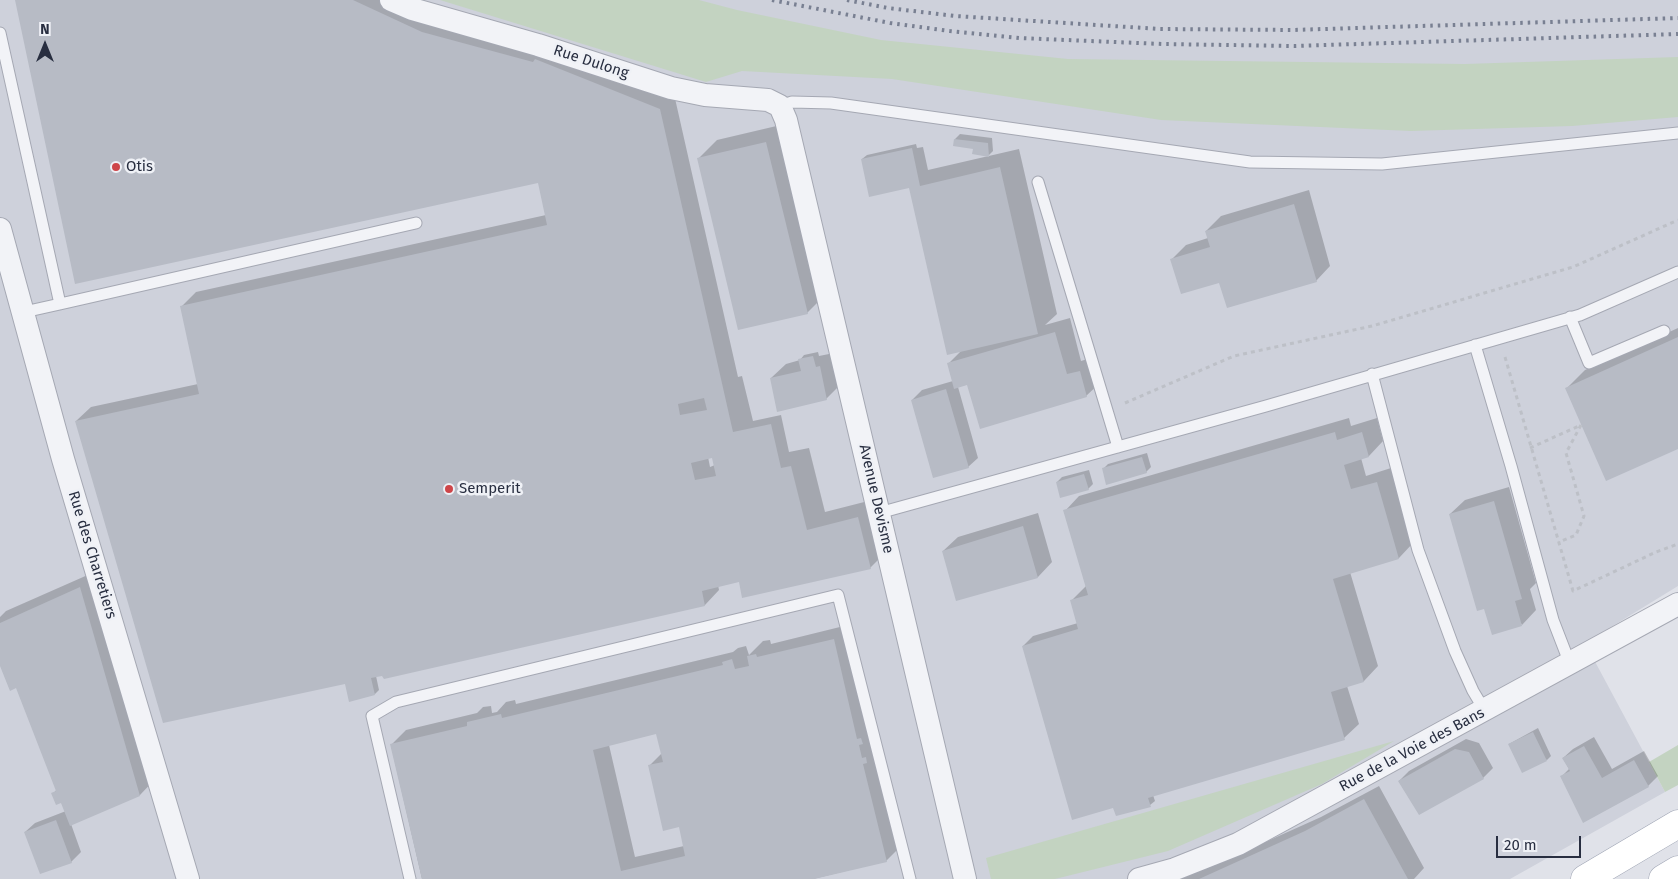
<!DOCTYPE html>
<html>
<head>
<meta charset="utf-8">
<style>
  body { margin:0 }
  #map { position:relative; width:1678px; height:879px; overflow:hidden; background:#e0e2e9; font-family:"Fira Sans",sans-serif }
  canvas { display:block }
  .north { position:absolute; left:20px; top:20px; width:50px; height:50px; -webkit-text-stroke:4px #eff1f6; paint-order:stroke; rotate:0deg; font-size:14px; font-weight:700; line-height:20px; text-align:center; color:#282e40 }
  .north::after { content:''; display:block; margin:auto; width:18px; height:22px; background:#282e40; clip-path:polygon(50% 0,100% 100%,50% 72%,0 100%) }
  .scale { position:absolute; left:1496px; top:836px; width:85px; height:22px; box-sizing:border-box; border:2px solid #282e40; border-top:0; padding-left:6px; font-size:15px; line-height:18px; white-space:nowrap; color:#282e40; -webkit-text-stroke:4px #eff1f6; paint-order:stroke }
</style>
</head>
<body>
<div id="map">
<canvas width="1678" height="879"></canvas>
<div class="north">N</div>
<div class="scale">20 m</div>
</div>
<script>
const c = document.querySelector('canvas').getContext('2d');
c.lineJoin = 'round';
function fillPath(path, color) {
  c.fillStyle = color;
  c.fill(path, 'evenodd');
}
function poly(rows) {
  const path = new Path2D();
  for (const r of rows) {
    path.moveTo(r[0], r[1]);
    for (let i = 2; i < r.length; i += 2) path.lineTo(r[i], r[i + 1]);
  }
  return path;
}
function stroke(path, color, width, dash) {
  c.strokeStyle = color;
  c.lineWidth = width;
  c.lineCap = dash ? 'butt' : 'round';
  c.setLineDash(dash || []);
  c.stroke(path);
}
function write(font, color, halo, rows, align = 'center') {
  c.font = font + ' "Fira Sans",sans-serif';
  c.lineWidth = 5;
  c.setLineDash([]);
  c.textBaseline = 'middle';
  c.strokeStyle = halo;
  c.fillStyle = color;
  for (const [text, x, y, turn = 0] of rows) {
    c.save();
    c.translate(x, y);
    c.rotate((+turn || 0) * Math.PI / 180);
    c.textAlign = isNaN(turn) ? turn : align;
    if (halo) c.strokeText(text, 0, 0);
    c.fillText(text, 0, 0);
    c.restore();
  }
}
fillPath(poly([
  [0,0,1678,0,1678,586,1585,643,1665,792,1510,879,0,879]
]), '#ced1db');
fillPath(poly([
  [440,0,699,0,737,10,881,40,1068,59,1465,64,1678,57,1678,117,1572,126,1411,131,1161,120,892,79,742,71,706,82],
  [1394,741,1322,784,1168,851,1055,879,991,879,986,858],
  [1678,745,1678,785,1665,792,1649,762]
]), '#c3d3c1');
fillPath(poly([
  [16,0,397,0,674,94,738,377,742,376,753,421,781,415,789,452,809,448,825,512,876,499,889,549,870,568,739,579,718,585,719,590,705,605,384,677,383,675,376,676,379,690,375,694,346,682,76,421,91,407,198,384,181,307,196,292,546,215,539,182],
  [713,455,715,465,710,467,708,457],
  [785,124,826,294,807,313,698,159,717,140],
  [960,134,992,138,993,151,989,155,974,148,955,145,955,139],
  [916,144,917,148,923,147,928,170,1019,149,1057,314,1045,325,1070,318,1081,361,1094,357,1101,382,1086,396,968,384,958,387,978,458,968,467,912,400,922,390,953,381,949,363,962,350,913,186,862,159,867,155],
  [1309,190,1330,266,1316,281,1220,281,1172,259,1186,245,1208,238,1206,231,1221,216],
  [1678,328,1678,448,1566,389,1585,370],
  [818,352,819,356,834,353,841,384,826,399,771,378,786,364,800,360,804,355],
  [1349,418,1351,426,1377,418,1383,441,1369,456,1361,458,1366,476,1391,468,1413,543,1399,558,1350,572,1378,666,1364,681,1347,686,1359,724,1344,738,1153,795,1155,801,1150,805,1114,807,1023,646,1033,636,1078,623,1071,601,1086,586,1065,511,1079,496],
  [1147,453,1151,467,1146,472,1103,469,1108,464],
  [1089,470,1093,484,1088,489,1057,482,1062,477],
  [1509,487,1536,583,1530,589,1536,610,1522,625,1450,514,1465,500],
  [1038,513,1052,562,1038,577,943,551,958,537],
  [99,570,158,776,140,795,71,824,81,852,71,862,25,832,35,823,66,811,61,802,53,794,57,789,17,686,0,662,0,617,6,611],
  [848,625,901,846,886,861,813,879,422,879,391,745,406,730,477,713,483,707,491,706,492,713,497,712,506,702,515,700,516,704,733,652,738,648,746,646,749,655,763,641,770,640,771,644],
  [657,732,662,753,649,766,680,826,684,846,635,857,609,745],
  [1538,728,1551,756,1547,760,1509,744],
  [1594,737,1612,769,1644,751,1658,776,1648,786,1562,776,1569,769,1563,758,1573,749],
  [1466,739,1479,743,1493,768,1483,778,1399,781,1409,771],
  [1379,786,1424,868,1414,879,1167,879,1212,866,1321,817]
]), '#0003');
fillPath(poly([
  [15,0,353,0,422,32,533,62,535,59,660,109,733,432,771,424,781,468,791,466,807,530,858,517,871,569,742,598,739,582,702,591,705,606,384,679,382,676,371,678,375,695,349,702,345,684,163,723,75,421,199,394,180,306,547,225,538,183,75,284],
  [704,398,707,410,680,415,678,404],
  [712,458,716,476,695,480,691,463],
  [954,139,988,143,989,157,972,154,973,149,953,146],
  [766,142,808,314,738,330,697,158],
  [912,148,920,186,1000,167,1038,334,947,355,909,188,869,197,861,159],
  [1294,204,1317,282,1227,308,1219,283,1181,294,1170,259,1210,247,1205,231],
  [1055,332,1067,374,1080,371,1087,397,980,429,967,385,954,389,947,363],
  [1678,337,1678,449,1606,481,1565,388],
  [813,356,816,367,820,366,827,400,777,412,770,378,801,371,798,359],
  [946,389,969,468,933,478,911,400],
  [1335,432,1337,440,1362,432,1369,457,1344,465,1351,489,1377,482,1399,559,1333,579,1364,682,1331,692,1345,740,1148,798,1151,807,1116,816,1113,808,1072,820,1022,646,1078,629,1070,600,1088,595,1063,510],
  [1142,457,1147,473,1106,485,1102,468],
  [1084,474,1089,490,1060,498,1056,482],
  [1494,501,1522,599,1515,601,1522,626,1492,635,1484,609,1477,611,1449,514],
  [1023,526,1038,578,956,601,942,551],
  [80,587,140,796,70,826,61,803,56,805,51,793,56,791,16,688,10,691,0,666,0,623],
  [834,639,857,739,861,738,863,744,859,745,862,758,866,757,867,763,863,764,887,862,814,879,422,879,390,744,467,726,467,722,501,714,502,718,723,665,722,662,732,659,735,669,749,666,747,656,756,654,757,657],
  [656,734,663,762,648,765,663,831,679,827,685,856,621,871,593,750],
  [1533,732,1547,761,1522,773,1508,744],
  [1584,746,1602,778,1634,760,1649,787,1583,823,1560,776,1570,771,1562,758],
  [1455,749,1469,752,1484,779,1419,815,1398,781],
  [1364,799,1408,879,1199,879,1305,831],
  [56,820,72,863,40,874,24,832]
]), '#b7bbc5');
const service = poly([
  [0,33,60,304,24,312],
  [780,106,792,102,831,103,1250,162,1382,164,1678,133],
  [1038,182,1118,447],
  [60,304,416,223],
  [1570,317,1589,363,1664,331],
  [1475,345,1511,466,1553,620,1570,664],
  [1372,374,1418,550,1455,651,1473,691,1485,711],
  [879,513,1266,406,1580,315,1678,272],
  [410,879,372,716,396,702,838,595,910,879]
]);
const minor = poly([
  [391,0,412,9,538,45,671,88,705,95,768,100,780,106,786,120,965,879],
  [0,229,63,459,188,879],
  [1139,879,1175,869,1238,844,1678,604]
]);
const primary = poly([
  [1585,879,1678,824],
  [1663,879,1678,870]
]);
stroke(service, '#a5a8b3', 13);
stroke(minor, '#a5a8b3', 24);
stroke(primary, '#9fa5b4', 29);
stroke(poly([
  [1505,357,1573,591,1656,552,1678,544],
  [1125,403,1234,356,1372,326,1573,267,1678,220],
  [1530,448,1581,425,1566,453,1584,516,1576,535,1559,542]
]), '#bdc0c7', 3, [4, 4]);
stroke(service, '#f2f3f7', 11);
stroke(minor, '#f2f3f7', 22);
stroke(primary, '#fff', 28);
stroke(poly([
  [772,0,890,23,950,31,1019,38,1162,44,1294,46,1678,34],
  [847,0,888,8,955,16,1160,29,1292,30,1678,18]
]), '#798092', 4, [2.5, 5]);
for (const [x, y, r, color] of [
  [116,167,5,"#ce4549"],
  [449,489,5,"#ce4549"]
]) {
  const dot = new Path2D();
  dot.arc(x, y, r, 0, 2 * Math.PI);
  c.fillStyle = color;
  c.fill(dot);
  stroke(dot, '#eff1f6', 2);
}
write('15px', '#282e40', '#eff1f6', [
  ["Rue Dulong",591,62,18],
  ["Avenue Devisme",876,499,77],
  ["Rue des Charretiers",92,555,73],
  ["Rue de la Voie des Bans",1412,750,-28]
]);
write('15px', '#282e40', '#eff1f6', [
  ["Otis",126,167],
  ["Semperit",459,489]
], 'left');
</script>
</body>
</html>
